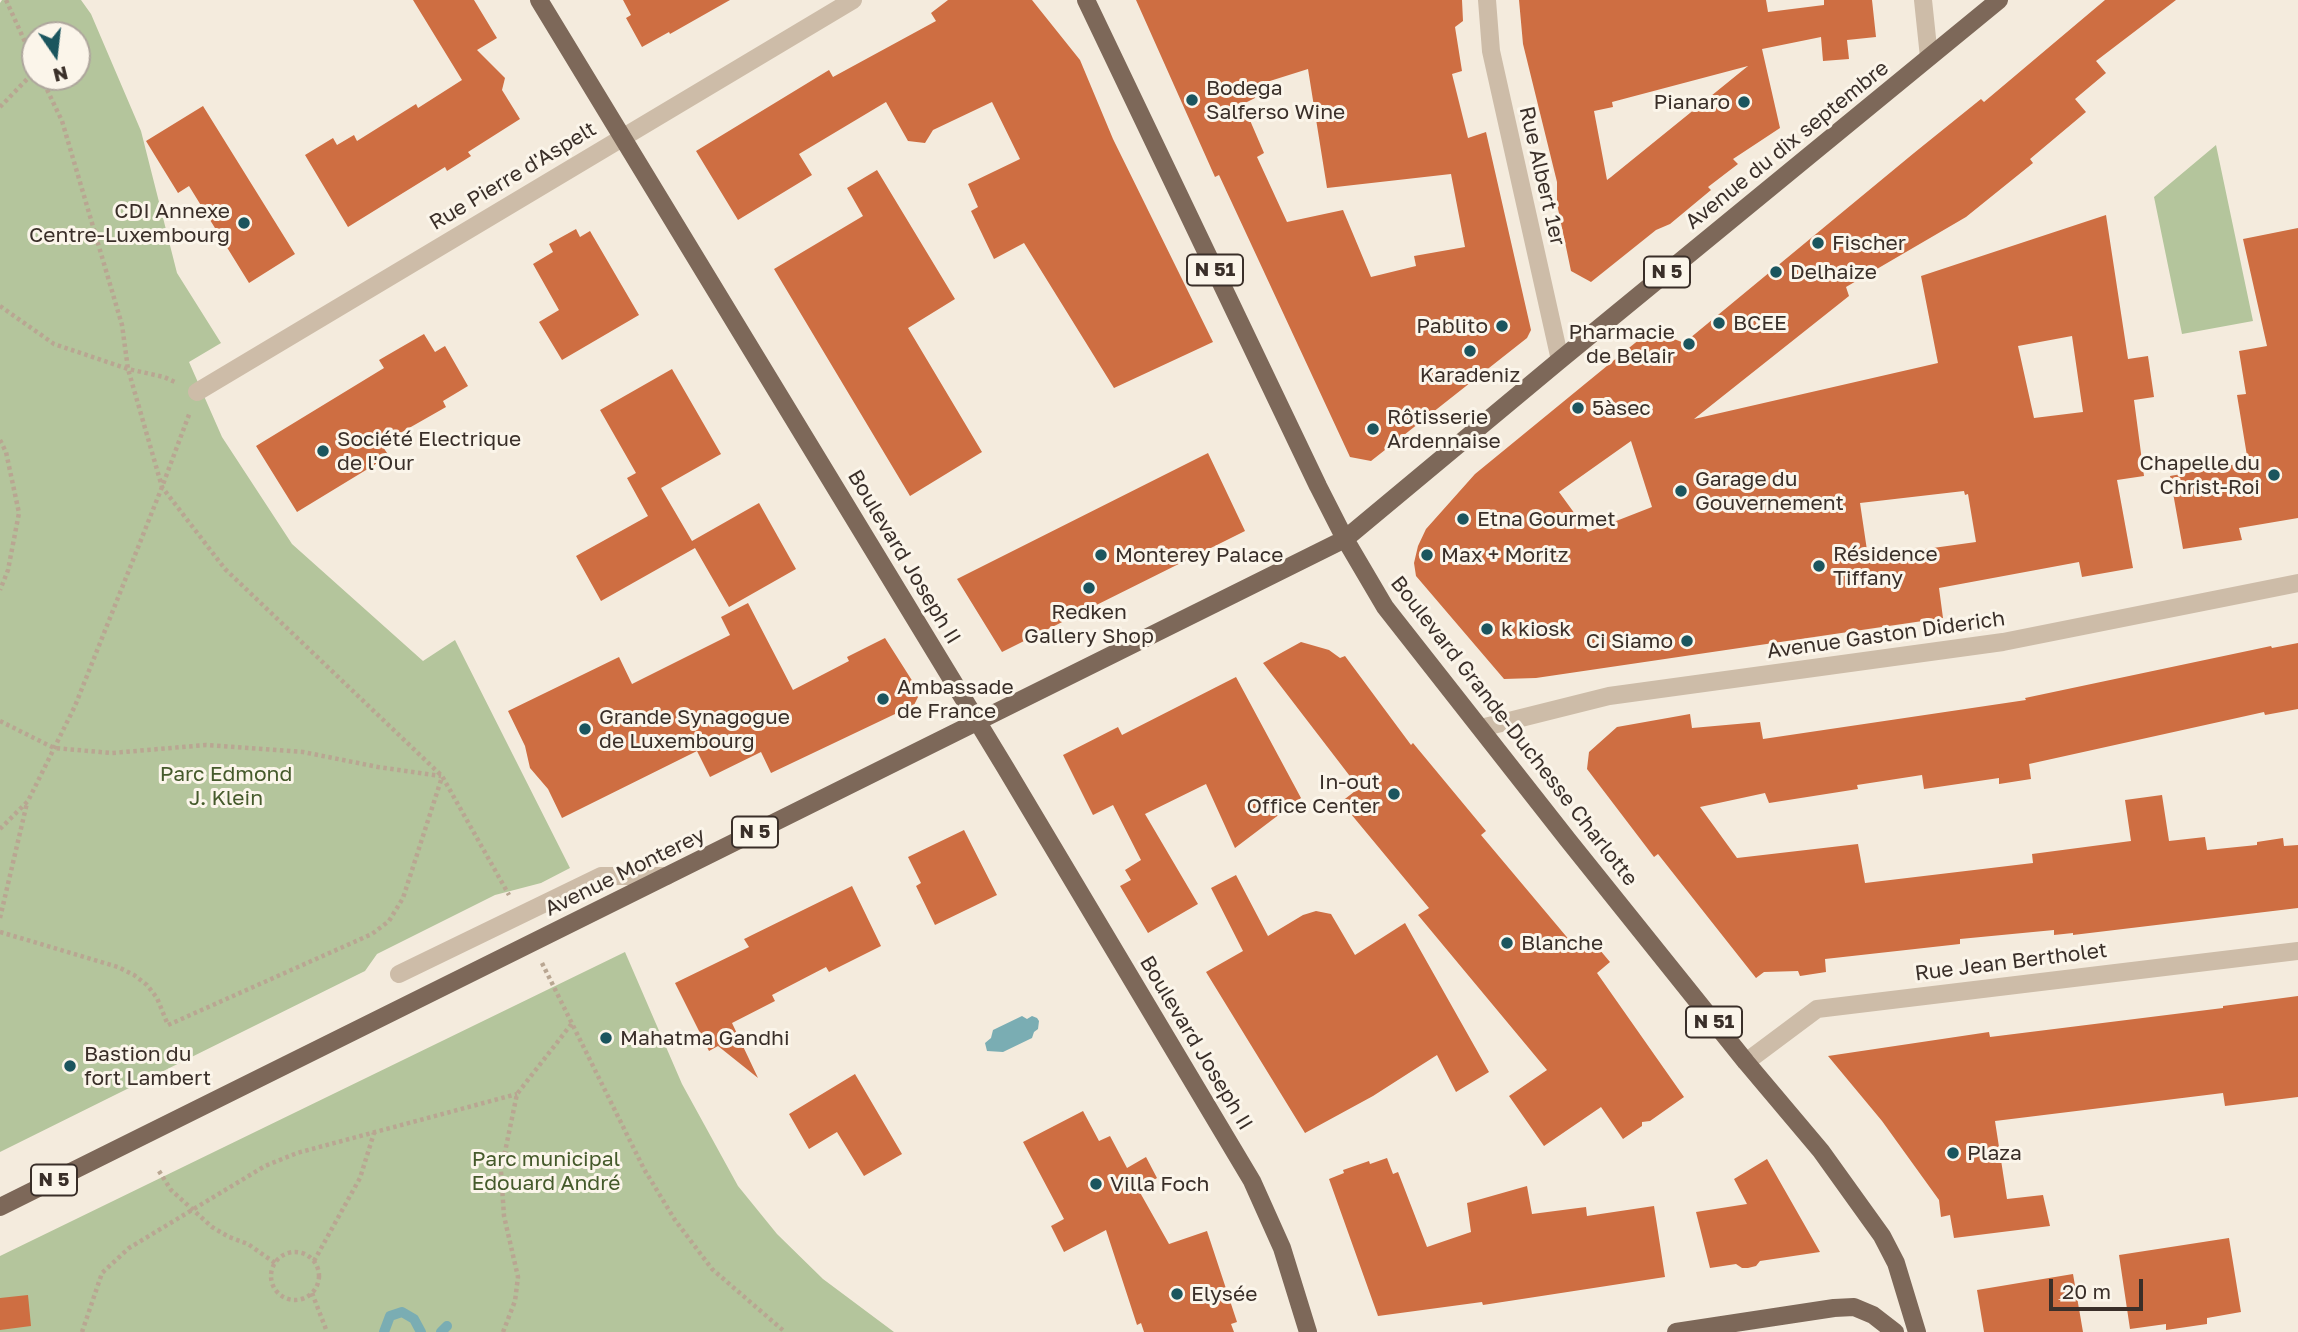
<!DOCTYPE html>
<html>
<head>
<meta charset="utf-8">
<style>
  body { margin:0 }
  #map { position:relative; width:2298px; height:1332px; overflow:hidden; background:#f4ebdd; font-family:"Golos Text",sans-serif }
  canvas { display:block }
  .north { position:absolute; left:21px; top:21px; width:70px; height:70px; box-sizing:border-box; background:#fbf5ea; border:2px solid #aea69d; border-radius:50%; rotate:166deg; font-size:19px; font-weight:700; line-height:28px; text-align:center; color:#3a2f29 }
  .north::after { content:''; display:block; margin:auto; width:24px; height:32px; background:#1b555e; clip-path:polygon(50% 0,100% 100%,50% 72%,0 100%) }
  .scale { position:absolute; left:2049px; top:1279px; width:94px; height:32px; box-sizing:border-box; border:4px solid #3a2f29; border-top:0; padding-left:9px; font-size:21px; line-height:24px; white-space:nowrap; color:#3a2f29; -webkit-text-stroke:5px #fbf5ea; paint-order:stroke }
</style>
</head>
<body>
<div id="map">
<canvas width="2298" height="1332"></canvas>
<div class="north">N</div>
<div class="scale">20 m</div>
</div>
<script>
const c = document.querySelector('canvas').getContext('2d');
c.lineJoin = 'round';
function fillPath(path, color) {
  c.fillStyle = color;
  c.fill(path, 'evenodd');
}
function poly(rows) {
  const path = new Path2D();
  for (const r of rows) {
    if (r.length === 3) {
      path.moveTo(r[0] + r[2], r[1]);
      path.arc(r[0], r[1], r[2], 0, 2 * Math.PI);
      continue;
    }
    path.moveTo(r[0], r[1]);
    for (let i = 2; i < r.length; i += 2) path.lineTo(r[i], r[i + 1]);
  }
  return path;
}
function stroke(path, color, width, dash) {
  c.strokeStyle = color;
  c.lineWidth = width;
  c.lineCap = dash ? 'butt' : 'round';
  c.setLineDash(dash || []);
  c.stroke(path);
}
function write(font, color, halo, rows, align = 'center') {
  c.font = font + ' "Golos Text",sans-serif';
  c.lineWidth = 6;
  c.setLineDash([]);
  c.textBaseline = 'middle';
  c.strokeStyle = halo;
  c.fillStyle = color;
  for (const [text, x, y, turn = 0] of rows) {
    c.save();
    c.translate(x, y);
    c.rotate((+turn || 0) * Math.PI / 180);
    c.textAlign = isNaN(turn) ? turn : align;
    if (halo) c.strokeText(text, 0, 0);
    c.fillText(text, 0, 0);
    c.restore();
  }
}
fillPath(poly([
  [2,0,81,0,91,14,141,131,177,273,221,343,189,362,222,437,292,544,423,661,455,640,570,868,541,883,495,895,377,954,365,971,0,1152,0,3],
  [35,35,77,35,77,77,35,77],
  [2216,145,2253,321,2182,334,2154,197],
  [625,952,682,1084,738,1186,777,1234,823,1279,894,1332,0,1332,0,1256]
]), '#b4c59c');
fillPath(poly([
  [1022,1016,1027,1019,1032,1016,1037,1018,1039,1021,1038,1029,1034,1032,1032,1038,1003,1052,987,1051,985,1043,991,1038,993,1030]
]), '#7aadb3');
stroke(poly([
  [384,1332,390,1316,402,1312,414,1319,421,1332],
  [441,1332,447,1326]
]), '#7aadb3', 10);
fillPath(poly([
  [413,0,474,0,497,38,477,50,505,78,502,90,520,119,468,152,471,156,447,171,445,167,348,227,305,155,333,138,337,145,354,135,357,141,416,104,418,108,462,80],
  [623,0,730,0,670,34,669,32,642,47,626,18,631,15],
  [948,0,1032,0,1080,60,1113,139,1213,342,1114,388,1024,243,994,259,971,211,978,207,968,184,1020,159,992,102,933,130,925,143,908,141,886,102,799,154,812,175,738,220,696,151,829,70,833,77,936,21,931,13],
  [1136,0,1462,0,1463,21,1455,27,1462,71,1452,74,1468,138,1486,132,1531,330,1527,338,1371,461,1350,457,1219,175,1215,177],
  [1308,69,1327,188,1451,174,1465,247,1414,256,1416,266,1371,277,1343,210,1287,222,1257,157,1264,153,1243,104,1255,98,1254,86],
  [1519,0,1766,0,1768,12,1824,5,1824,0,1872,0,1876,37,1847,40,1849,59,1823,61,1821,37,1762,49,1780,128,1733,159,1738,164,1708,187,1711,190,1670,224,1656,230,1591,282,1571,271,1557,204,1557,182,1523,44],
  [1748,66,1611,177,1607,180,1594,111,1613,107,1612,102],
  [2105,0,2176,0,2096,61,2106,73,2075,99,2086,112,2030,159,2033,163,1966,217,1846,287,1849,296,1694,419,1938,363,1921,276,2106,215,2128,359,2148,356,2154,397,2134,400,2144,476,2117,480,2133,568,2082,577,2079,562,1939,588,1943,618,1536,678,1504,679,1416,576,1414,563,1418,546,1426,529,1475,474,1646,334,1657,332,1684,343,1914,153,1981,99,1984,102],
  [2072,336,2083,412,2034,418,2018,346],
  [1631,441,1652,507,1588,532,1559,492],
  [1964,491,1965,495,1968,494,1976,542,1868,557,1860,503],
  [203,106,295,254,249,283,189,186,178,193,146,141],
  [877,170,955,299,908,328,982,452,910,496,774,269,863,216,847,188],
  [2298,228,2298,518,2239,528,2242,540,2183,549,2170,476,2248,462,2237,395,2246,394,2239,351,2267,346,2243,239],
  [576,229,580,237,590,231,639,315,562,360,539,322,559,310,533,264,553,252,549,244],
  [424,334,435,352,445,346,468,386,443,401,446,407,381,444,389,456,297,512,256,446,384,368,379,360],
  [672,369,721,454,661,488,692,541,759,503,796,569,729,607,695,548,601,601,576,556,648,516,627,478,636,473,600,410],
  [1208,453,1245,531,1002,652,957,579],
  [748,603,793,690,849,661,847,657,885,638,920,693,914,705,771,773,761,752,710,777,697,751,562,818,548,789,530,768,525,746,508,711,619,657,632,684,730,635,721,617],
  [1301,642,1329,650,1340,658,1345,656,1411,745,1413,743,1486,831,1481,835,1576,948,1589,937,1610,962,1597,973,1684,1097,1650,1121,1642,1122,1642,1126,1623,1139,1601,1107,1544,1146,1509,1096,1547,1070,1418,915,1429,908,1341,802,1359,788,1263,663],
  [2298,643,2298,709,2265,715,2264,712,2029,764,2031,779,1999,784,1999,778,1924,789,1922,775,1857,785,1858,789,1769,803,1765,793,1700,807,1737,858,1858,844,1865,883,2033,863,2032,854,2131,841,2125,800,2162,795,2169,841,2205,837,2207,850,2257,845,2257,842,2283,838,2284,846,2298,845,2298,908,2073,935,2073,933,2054,935,2054,930,1960,939,1960,944,1825,959,1826,972,1800,976,1798,971,1764,972,1756,978,1658,854,1654,857,1587,769,1589,752,1617,727,1690,714,1692,728,1760,722,1763,739,2026,700,2025,698,2271,646,2272,648],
  [1236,677,1301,798,1235,848,1206,784,1145,814,1198,904,1148,933,1120,886,1131,880,1125,870,1141,860,1113,805,1093,815,1063,755,1118,727,1122,735],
  [964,830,997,895,935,925,916,886,921,883,908,857],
  [1236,875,1268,936,1303,915,1316,911,1331,914,1355,955,1405,923,1489,1072,1456,1092,1437,1055,1373,1096,1305,1133,1206,972,1243,951,1211,888],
  [852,886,881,946,829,972,826,967,772,995,775,1001,732,1023,758,1078,718,1046,709,1051,675,983,749,947,744,939],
  [2298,996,2298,1097,2225,1106,2223,1093,1995,1121,2007,1199,2043,1195,2050,1226,1954,1238,1950,1215,1941,1217,1939,1200,1882,1121,1828,1056,1989,1032,1990,1037,2223,1008,2223,1006],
  [855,1074,902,1154,864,1176,837,1132,809,1149,789,1114],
  [1083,1111,1099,1141,1110,1136,1127,1168,1146,1157,1157,1178,1138,1189,1169,1244,1207,1231,1237,1322,1231,1324,1234,1332,1144,1332,1141,1323,1137,1325,1106,1230,1064,1252,1051,1226,1064,1219,1023,1142],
  [1387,1158,1393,1174,1398,1172,1427,1247,1471,1232,1467,1203,1527,1186,1532,1214,1586,1207,1587,1216,1654,1206,1665,1277,1483,1305,1482,1302,1378,1316,1329,1179,1344,1173,1343,1170,1369,1161,1370,1164],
  [1767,1159,1820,1252,1760,1261,1756,1266,1748,1268,1742,1268,1736,1264,1710,1268,1696,1212,1747,1204,1734,1179],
  [2229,1238,2241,1312,2207,1318,2207,1324,2166,1330,2166,1324,2130,1329,2119,1255],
  [2073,1274,2083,1332,1984,1332,1977,1290],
  [28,1295,31,1326,0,1330,0,1298]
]), '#ce6e42');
stroke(poly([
  [6,0,35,64],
  [41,77,62,121,122,325,128,369,162,487,225,569,442,776,509,895],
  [0,107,35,71],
  [0,306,54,344,128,369,164,377,177,383],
  [0,440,6,452,19,513,8,570,0,590],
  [0,721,54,748,112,753,206,745,303,752,378,767,441,776],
  [0,829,28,801,75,706,162,487,190,412],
  [0,918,27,803],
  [0,932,118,967,134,975,147,985,157,998,168,1025,372,934,389,921,403,898,442,777],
  [542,963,644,1169,675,1220,712,1269,785,1332],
  [159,1171,171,1190,212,1227,229,1237,248,1244,275,1263],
  [295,1276,24],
  [314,1261,360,1178,374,1133],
  [312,1293,327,1332],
  [82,1332,102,1273,129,1248,265,1166,297,1153,517,1094],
  [503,1332,515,1301,518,1277,504,1216,501,1171,517,1094,573,1022]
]), '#b9a692', 4.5, [3.5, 3.5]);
stroke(poly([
  [1487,0,1491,51,1560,360],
  [1923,0,1929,57],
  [197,392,853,0],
  [1481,728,1609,696,2003,642,2298,583],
  [399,974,601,876,667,876],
  [1746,1062,1817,1009,2298,951]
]), '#cdbca8', 18);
stroke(poly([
  [539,0,1005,767,1252,1181,1282,1248,1308,1332],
  [1086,0,1318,486,1345,539,1385,607,1568,840,1746,1062,1821,1151,1882,1236,1896,1263,1917,1332],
  [0,1207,1345,539,1560,360,1999,0],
  [1676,1332,1834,1308,1854,1307,1873,1315,1895,1332]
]), '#7d6859', 18);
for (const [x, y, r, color] of [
  [1192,100,7,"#1b555e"],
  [1744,102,7,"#1b555e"],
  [244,223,7,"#1b555e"],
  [1818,243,7,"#1b555e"],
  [1776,272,7,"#1b555e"],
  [1719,323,7,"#1b555e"],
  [1502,326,7,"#1b555e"],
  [1689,344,7,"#1b555e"],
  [1470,351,7,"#1b555e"],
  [1578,408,7,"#1b555e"],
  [1373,429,7,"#1b555e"],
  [323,451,7,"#1b555e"],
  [2274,475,7,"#1b555e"],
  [1681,491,7,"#1b555e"],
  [1463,519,7,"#1b555e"],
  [1101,555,7,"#1b555e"],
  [1427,555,7,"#1b555e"],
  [1819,566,7,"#1b555e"],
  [1089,588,7,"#1b555e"],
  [1487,629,7,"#1b555e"],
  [1687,641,7,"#1b555e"],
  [883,699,7,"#1b555e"],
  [585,729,7,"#1b555e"],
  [1394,794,7,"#1b555e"],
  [1507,943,7,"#1b555e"],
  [606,1038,7,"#1b555e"],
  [70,1066,7,"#1b555e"],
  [1953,1153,7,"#1b555e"],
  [1096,1184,7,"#1b555e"],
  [1177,1294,7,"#1b555e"]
]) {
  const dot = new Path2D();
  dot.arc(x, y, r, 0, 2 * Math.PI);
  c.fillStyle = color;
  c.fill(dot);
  stroke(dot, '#fbf5ea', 2.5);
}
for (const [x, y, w] of [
  [1215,270,56],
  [1667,272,46],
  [755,832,46],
  [1714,1022,56],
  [54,1180,46]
]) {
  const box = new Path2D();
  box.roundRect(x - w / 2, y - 15.5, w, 31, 5);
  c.fillStyle = '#fbf5ea';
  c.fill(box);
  stroke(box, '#3a2f29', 2);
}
write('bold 19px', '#3a2f29', null, [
  ["N 51",1215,270],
  ["N 5",1667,272],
  ["N 5",755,832],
  ["N 51",1714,1022],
  ["N 5",54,1180]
]);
write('21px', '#3a2f29', '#fbf5ea', [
  ["Bodega",1206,88],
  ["Salferso Wine",1206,112],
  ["Pianaro",1730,102,"right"],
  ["CDI Annexe",230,211,"right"],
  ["Centre-Luxembourg",230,235,"right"],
  ["Fischer",1832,243],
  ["Delhaize",1790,272],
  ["BCEE",1733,323],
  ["Pablito",1488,326,"right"],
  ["Pharmacie",1675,332,"right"],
  ["de Belair",1675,356,"right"],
  ["Karadeniz",1470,375,"center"],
  ["5àsec",1592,408],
  ["Rôtisserie",1387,417],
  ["Ardennaise",1387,441],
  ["Société Electrique",337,439],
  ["de l'Our",337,463],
  ["Chapelle du",2260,463,"right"],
  ["Christ-Roi",2260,487,"right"],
  ["Garage du",1695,479],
  ["Gouvernement",1695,503],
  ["Etna Gourmet",1477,519],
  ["Résidence",1833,554],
  ["Tiffany",1833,578],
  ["Monterey Palace",1115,555],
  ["Max + Moritz",1441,555],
  ["Redken",1089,612,"center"],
  ["Gallery Shop",1089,636,"center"],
  ["k kiosk",1501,629],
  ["Ci Siamo",1673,641,"right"],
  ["Ambassade",897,687],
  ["de France",897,711],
  ["Grande Synagogue",599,717],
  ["de Luxembourg",599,741],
  ["In-out",1380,782,"right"],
  ["Office Center",1380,806,"right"],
  ["Blanche",1521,943],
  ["Mahatma Gandhi",620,1038],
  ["Bastion du",84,1054],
  ["fort Lambert",84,1078],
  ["Plaza",1967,1153],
  ["Villa Foch",1110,1184],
  ["Elysée",1191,1294]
], 'left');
write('21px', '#3a2f29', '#fbf5ea', [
  ["Avenue du dix septembre",1787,145,-39],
  ["Rue Pierre d'Aspelt",513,176,-31],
  ["Rue Albert 1er",1542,176,77],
  ["Boulevard Joseph II",904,557,59],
  ["Avenue Gaston Diderich",1886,635,-8],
  ["Boulevard Grande-Duchesse Charlotte",1514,731,52],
  ["Avenue Monterey",625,872,-26],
  ["Rue Jean Bertholet",2011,962,-7],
  ["Boulevard Joseph II",1196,1043,59]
]);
write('21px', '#455a2b', '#fbf5ea', [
  ["Parc Edmond",226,774],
  ["J. Klein",226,798],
  ["Parc municipal",546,1159],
  ["Edouard André",546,1183]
]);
</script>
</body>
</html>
